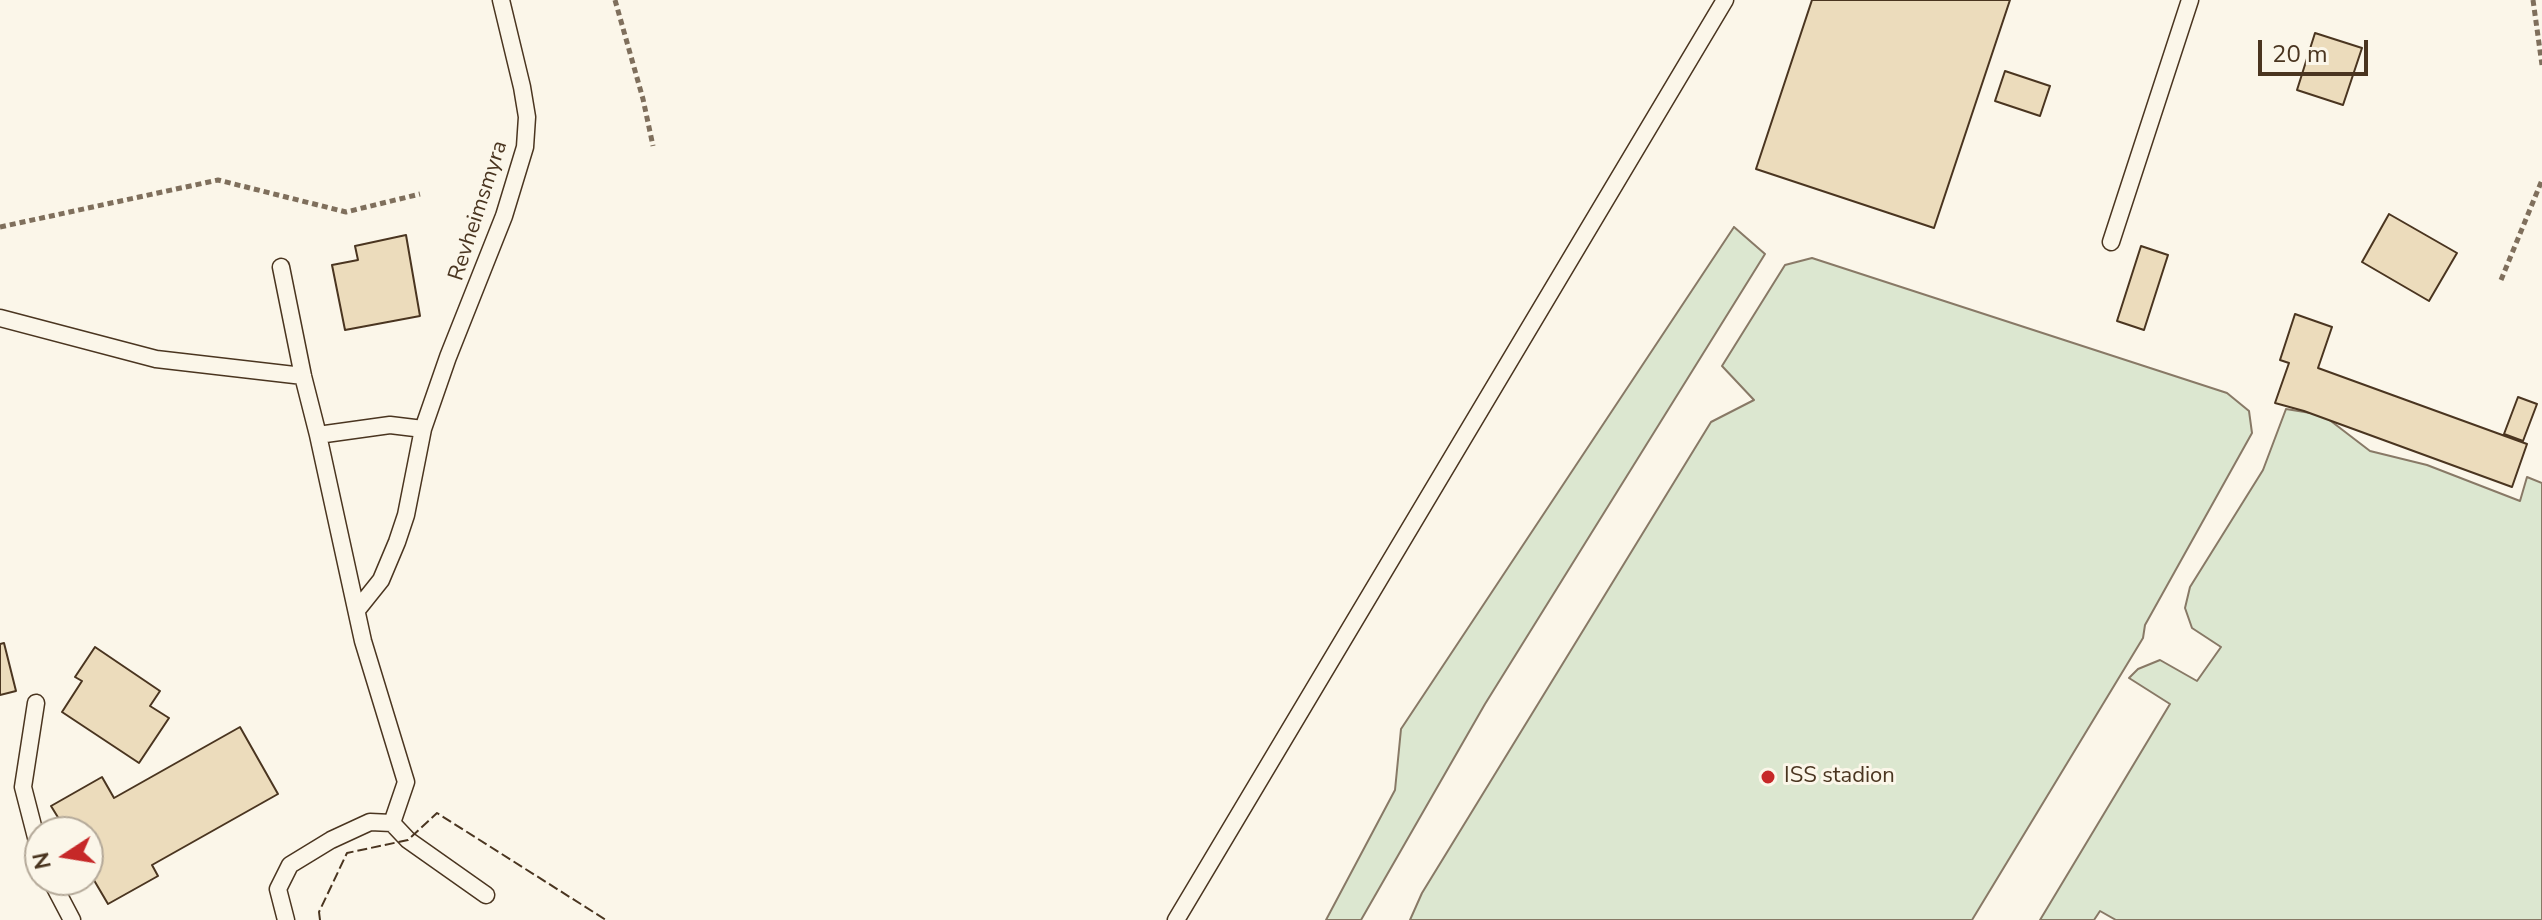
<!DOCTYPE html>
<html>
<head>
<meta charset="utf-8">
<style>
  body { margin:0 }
  #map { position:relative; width:2542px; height:920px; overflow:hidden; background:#fbf6e9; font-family:"Nunito Sans",sans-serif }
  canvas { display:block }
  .north { position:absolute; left:24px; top:816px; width:80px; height:80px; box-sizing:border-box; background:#fbf6e9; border:2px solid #b4a999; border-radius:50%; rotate:258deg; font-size:22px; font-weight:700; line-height:32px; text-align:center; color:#4a3520 }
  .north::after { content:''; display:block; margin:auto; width:28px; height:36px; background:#c62828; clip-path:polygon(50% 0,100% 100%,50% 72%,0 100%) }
  .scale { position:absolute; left:2258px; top:40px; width:110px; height:36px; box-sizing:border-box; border:4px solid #4a3520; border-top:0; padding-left:10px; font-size:24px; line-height:28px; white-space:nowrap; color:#4a3520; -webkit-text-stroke:6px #fbf6e9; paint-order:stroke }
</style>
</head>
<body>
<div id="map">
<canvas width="2542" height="920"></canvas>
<div class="north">N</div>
<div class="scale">20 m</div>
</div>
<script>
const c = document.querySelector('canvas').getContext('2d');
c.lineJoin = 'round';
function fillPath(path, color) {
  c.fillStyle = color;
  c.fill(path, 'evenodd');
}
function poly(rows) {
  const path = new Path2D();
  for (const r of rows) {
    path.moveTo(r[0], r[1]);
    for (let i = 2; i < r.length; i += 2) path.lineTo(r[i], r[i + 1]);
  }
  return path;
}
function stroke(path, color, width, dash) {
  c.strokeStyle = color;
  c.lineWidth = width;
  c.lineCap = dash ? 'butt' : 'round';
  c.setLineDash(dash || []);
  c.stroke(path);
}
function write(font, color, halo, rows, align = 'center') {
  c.font = font + ' "Nunito Sans",sans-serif';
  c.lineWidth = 6;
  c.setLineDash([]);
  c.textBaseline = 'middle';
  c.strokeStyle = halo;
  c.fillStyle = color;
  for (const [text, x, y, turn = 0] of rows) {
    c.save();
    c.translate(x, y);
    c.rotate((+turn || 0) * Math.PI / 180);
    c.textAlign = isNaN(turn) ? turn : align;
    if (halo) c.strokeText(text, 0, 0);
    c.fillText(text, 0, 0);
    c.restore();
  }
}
const green = poly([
  [1734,227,1765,254,1485,704,1361,920,1326,920,1395,790,1401,729,1734,227],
  [1812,258,2227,393,2249,411,2252,433,2145,625,2143,638,1972,920,1410,920,1422,893,1711,422,1754,400,1722,366,1785,265,1812,258],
  [2286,409,2323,415,2370,451,2427,465,2520,501,2527,477,2542,483,2542,920,2116,920,2100,911,2094,920,2040,920,2170,704,2129,678,2138,669,2160,660,2197,681,2221,647,2192,628,2185,608,2190,587,2263,470,2286,409]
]);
fillPath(green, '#dce7d0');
stroke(green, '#887966', 2);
const building = poly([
  [1812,0,2010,0,1934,228,1756,169,1812,0],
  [2315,33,2362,48,2343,105,2297,90,2315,33],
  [2005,71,2050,86,2040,116,1995,101,2005,71],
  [2389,214,2457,253,2429,301,2362,262,2389,214],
  [406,235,420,316,345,330,332,265,358,260,355,246,406,235],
  [2141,246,2168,255,2144,330,2117,321,2141,246],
  [2295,314,2332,327,2318,368,2527,444,2512,487,2304,411,2275,403,2289,363,2280,360,2295,314],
  [2518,397,2537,404,2523,441,2504,434,2518,397],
  [4,643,16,691,0,695,0,644,4,643],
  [95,647,160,691,150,706,169,718,139,763,62,712,82,681,75,677,95,647],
  [240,727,278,794,152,865,158,876,108,904,88,870,88,832,67,832,51,806,102,777,114,798,240,727]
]);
fillPath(building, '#ecdcbc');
stroke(building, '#4a3520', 2);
const lane = poly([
  [2111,242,2190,0],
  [281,267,303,376,318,435,363,641,406,782,392,823],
  [0,318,156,359,303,376],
  [318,435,390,425,423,429],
  [357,610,381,580,397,542,406,515,423,429,448,357,504,216,525,147,527,117,522,87,501,0],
  [36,703,23,787,40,853],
  [51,880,72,920],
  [286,920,278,889,290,865,331,840,370,822,392,823,408,840,486,895],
  [1176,920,1725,0]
]);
stroke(lane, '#4a3520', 19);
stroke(poly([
  [615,0,643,99,653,146],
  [2533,0,2542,65],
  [0,227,218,180,346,212,420,194],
  [2501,280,2542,180]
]), '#7f6f5c', 5, [6, 4]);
stroke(lane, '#fbf6e9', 16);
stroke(poly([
  [320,920,319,912,347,853,408,840,437,813,606,920]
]), '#4a3520', 2, [10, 4]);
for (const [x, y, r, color] of [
  [1768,777,8,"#c62828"]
]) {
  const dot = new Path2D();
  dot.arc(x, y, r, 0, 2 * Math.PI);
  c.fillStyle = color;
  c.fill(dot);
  stroke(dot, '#fbf6e9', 3);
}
write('22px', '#4a3520', '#fbf6e9', [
  ["Revheimsmyra",479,211,-72]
]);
write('22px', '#4a3520', '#fbf6e9', [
  ["ISS stadion",1784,777]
], 'left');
</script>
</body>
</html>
